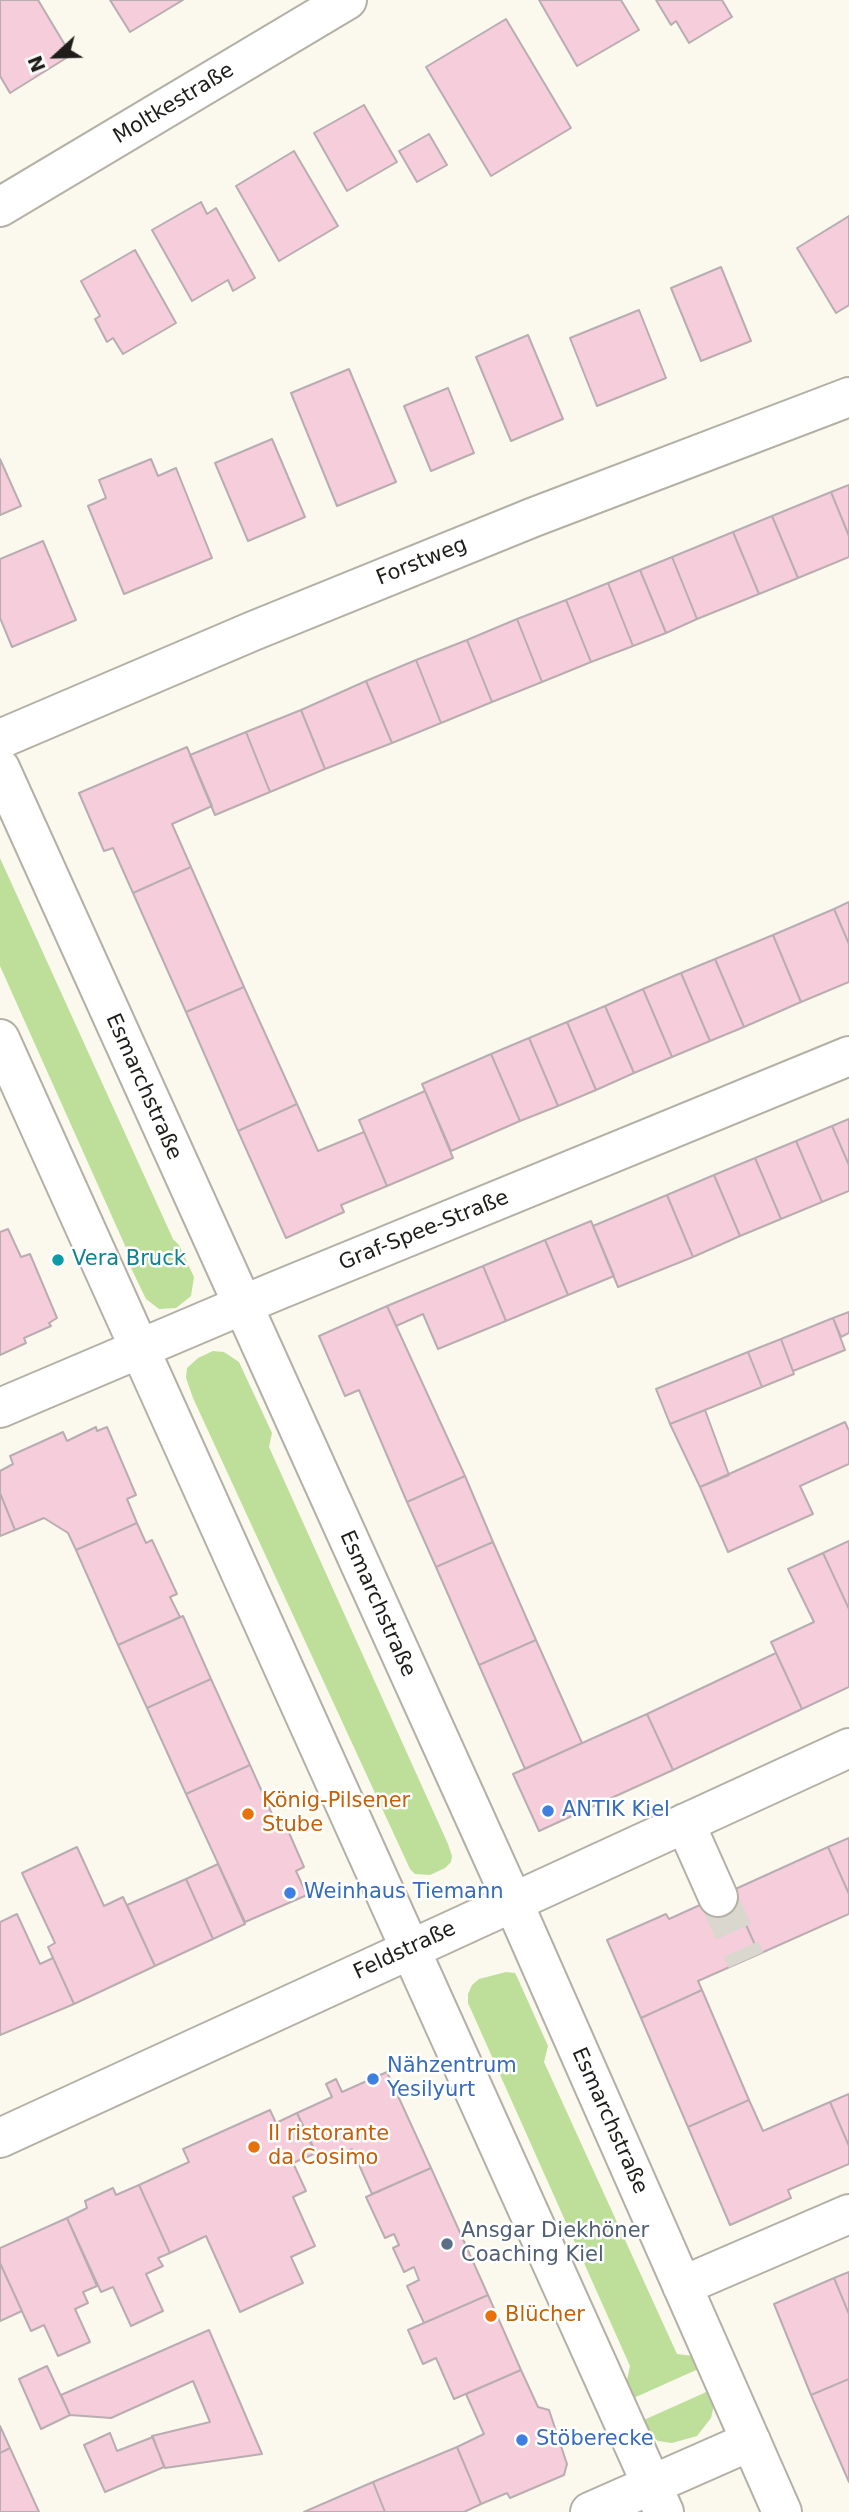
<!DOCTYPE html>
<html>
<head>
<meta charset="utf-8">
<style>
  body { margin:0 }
  #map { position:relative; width:849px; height:2512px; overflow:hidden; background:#fbf8ee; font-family:"DejaVu Sans",sans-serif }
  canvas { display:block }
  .north { position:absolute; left:21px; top:21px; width:70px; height:70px; -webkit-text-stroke:5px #fff; paint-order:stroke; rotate:248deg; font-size:19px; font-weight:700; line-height:28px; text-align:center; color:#1e1d19 }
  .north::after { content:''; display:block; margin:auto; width:24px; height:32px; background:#1e1d19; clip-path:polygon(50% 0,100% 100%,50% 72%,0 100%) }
</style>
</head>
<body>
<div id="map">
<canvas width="849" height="2512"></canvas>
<div class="north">N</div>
</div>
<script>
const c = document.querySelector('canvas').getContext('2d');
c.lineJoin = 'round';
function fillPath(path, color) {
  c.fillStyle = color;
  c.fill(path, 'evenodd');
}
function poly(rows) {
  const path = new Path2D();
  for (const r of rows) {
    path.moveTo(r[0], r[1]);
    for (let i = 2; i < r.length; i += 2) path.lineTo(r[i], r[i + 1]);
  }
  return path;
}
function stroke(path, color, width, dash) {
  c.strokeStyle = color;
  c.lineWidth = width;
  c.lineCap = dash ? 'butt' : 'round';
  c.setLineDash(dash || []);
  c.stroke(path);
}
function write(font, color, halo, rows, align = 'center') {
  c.font = font + ' "DejaVu Sans",sans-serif';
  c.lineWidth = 5;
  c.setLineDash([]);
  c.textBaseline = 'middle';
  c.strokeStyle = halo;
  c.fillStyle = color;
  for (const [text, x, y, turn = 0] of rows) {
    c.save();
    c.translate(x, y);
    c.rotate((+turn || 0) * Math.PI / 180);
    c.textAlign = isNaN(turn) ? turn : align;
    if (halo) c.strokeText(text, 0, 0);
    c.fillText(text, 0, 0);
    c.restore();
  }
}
fillPath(poly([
  [0,858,173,1239,179,1245,194,1277,191,1296,176,1308,159,1309,146,1299,131,1268,131,1259,0,966],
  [213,1351,224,1352,239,1362,272,1433,269,1447,448,1844,452,1856,451,1862,445,1868,430,1875,415,1874,410,1869,193,1398,186,1378,187,1368,198,1358],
  [506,1972,515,1973,518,1979,548,2046,544,2062,677,2354,701,2357,705,2366,627,2401,624,2394,630,2366,468,2003,468,1994,472,1985,479,1979],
  [713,2389,714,2405,711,2418,697,2436,672,2443,658,2441,637,2423]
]), '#bddf9a');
const building = poly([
  [0,0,38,0,71,55,10,93,0,76,0,0],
  [110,0,183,0,130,32,110,0],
  [539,0,621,0,639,30,577,66,539,0],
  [656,0,722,0,732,17,689,43,676,21,671,25,656,0],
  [506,19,571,128,491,176,426,67,506,19],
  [364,105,397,162,347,191,314,133,364,105],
  [429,134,447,165,417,182,399,151,429,134],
  [294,151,338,226,279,261,236,186,294,151],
  [201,202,207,214,216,208,255,278,233,291,228,280,192,301,152,230,201,202],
  [849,216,849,305,836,313,797,248,849,216],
  [135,250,176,323,123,354,113,338,107,342,95,319,100,316,81,281,135,250],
  [721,267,751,341,701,361,671,288,721,267],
  [639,310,666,378,597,406,570,338,639,310],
  [528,335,563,419,511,441,476,357,528,335],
  [349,369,396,482,337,506,291,393,349,369],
  [448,388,474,453,431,471,404,406,448,388],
  [272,439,305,517,248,541,215,463,272,439],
  [0,459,21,506,0,515,0,459],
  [151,459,158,476,176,468,212,558,124,594,88,506,106,498,99,480,151,459],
  [849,485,849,536,831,492,849,485],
  [831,492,849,536,849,557,798,578,772,516,831,492],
  [772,516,798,578,759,594,733,532,772,516],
  [733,532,759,594,697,619,672,557,733,532],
  [43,541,76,620,12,647,0,618,0,559,43,541],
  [672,557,697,619,666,633,640,570,672,557],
  [640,570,666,633,633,646,608,583,640,570],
  [608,583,633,646,591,662,566,600,608,583],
  [566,600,591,662,542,682,517,619,566,600],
  [517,619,542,682,492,702,467,640,517,619],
  [467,640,492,702,441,723,416,660,467,640],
  [416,660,441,723,392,743,366,681,416,660],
  [366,681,392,743,325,769,301,710,366,681],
  [301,710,325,769,270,792,246,732,301,710],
  [246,732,270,792,215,815,190,755,246,732],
  [187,747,212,806,172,824,191,867,133,893,113,848,104,851,79,793,187,747],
  [191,867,244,987,186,1012,133,893,191,867],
  [849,902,849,944,834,909,849,902],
  [834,909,849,944,849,982,801,1002,773,935,834,909],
  [773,935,801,1002,744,1027,715,959,773,935],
  [715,959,744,1027,710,1041,681,973,715,959],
  [681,973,710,1041,672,1057,643,989,681,973],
  [244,987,297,1104,238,1131,186,1012,244,987],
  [643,989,672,1057,634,1073,605,1006,643,989],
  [605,1006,634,1073,596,1090,567,1022,605,1006],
  [567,1022,596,1090,558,1106,529,1038,567,1022],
  [529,1038,558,1106,520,1121,491,1054,529,1038],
  [491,1054,520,1121,451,1151,422,1084,491,1054],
  [425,1091,453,1158,387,1186,359,1120,425,1091],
  [297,1104,318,1151,364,1132,387,1186,341,1205,344,1212,286,1238,238,1131,297,1104],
  [849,1119,849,1165,832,1126,849,1119],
  [832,1126,849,1165,849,1191,822,1202,796,1141,832,1126],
  [796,1141,822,1202,781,1219,755,1158,796,1141],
  [755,1158,781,1219,740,1236,714,1175,755,1158],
  [714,1175,740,1236,693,1257,667,1195,714,1175],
  [667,1195,693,1257,618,1287,593,1226,667,1195],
  [591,1221,614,1276,568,1295,545,1240,591,1221],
  [8,1229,21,1257,30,1254,57,1318,49,1323,51,1326,24,1338,26,1343,0,1355,0,1232,8,1229],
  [545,1240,568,1295,506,1321,483,1266,545,1240],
  [483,1266,506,1321,438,1349,423,1314,396,1326,387,1306,483,1266],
  [387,1306,465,1476,407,1502,359,1390,345,1396,319,1336,387,1306],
  [849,1312,849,1333,841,1337,833,1318,849,1312],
  [833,1318,845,1350,793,1371,781,1339,833,1318],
  [781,1339,794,1374,762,1387,748,1352,781,1339],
  [748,1352,762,1387,670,1424,656,1389,748,1352],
  [705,1410,729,1475,700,1487,670,1424,705,1410],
  [845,1422,849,1431,849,1464,800,1486,813,1514,728,1552,700,1487,845,1422],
  [96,1427,97,1431,107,1427,136,1495,127,1499,137,1523,76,1550,68,1533,44,1518,15,1530,0,1493,0,1471,13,1464,10,1456,63,1432,67,1441,96,1427],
  [465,1476,493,1542,436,1567,407,1502,465,1476],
  [0,1493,15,1530,0,1536,0,1493],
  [137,1523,146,1543,152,1540,177,1594,170,1597,180,1617,118,1645,76,1550,137,1523],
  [849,1541,849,1609,823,1553,849,1541],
  [493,1542,536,1640,479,1665,436,1567,493,1542],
  [823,1553,849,1609,849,1687,802,1709,771,1642,814,1622,788,1569,823,1553],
  [183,1616,211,1679,147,1708,118,1645,183,1616],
  [536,1640,582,1743,525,1769,479,1665,536,1640],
  [776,1653,802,1709,673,1770,647,1714,776,1653],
  [211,1679,250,1765,186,1794,147,1708,211,1679],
  [647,1714,673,1770,539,1831,513,1774,647,1714],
  [250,1765,276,1823,283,1819,304,1867,296,1871,307,1895,245,1922,186,1794,250,1765],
  [849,1838,849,1894,828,1847,849,1838],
  [77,1847,104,1906,123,1897,155,1966,74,2004,48,1947,55,1943,22,1873,77,1847],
  [828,1847,849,1894,849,1914,759,1954,731,1891,828,1847],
  [218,1864,245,1924,213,1939,186,1879,218,1864],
  [186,1879,213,1939,155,1966,127,1905,186,1879],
  [731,1891,759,1954,698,1981,702,1990,641,2018,607,1940,666,1914,669,1919,731,1891],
  [17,1914,40,1964,53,1958,74,2004,0,2035,0,1922,17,1914],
  [702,1990,749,2100,688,2127,641,2018,702,1990],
  [387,2072,431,2168,372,2194,352,2149,320,2164,297,2113,332,2097,326,2084,336,2079,342,2092,387,2072],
  [849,2094,849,2146,830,2102,849,2094],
  [749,2100,763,2131,830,2102,849,2146,849,2164,788,2190,791,2198,730,2225,688,2127,749,2100],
  [270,2110,276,2123,297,2113,316,2153,293,2163,306,2191,293,2197,315,2246,291,2257,303,2283,240,2312,206,2236,170,2253,139,2185,189,2162,183,2149,270,2110],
  [431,2168,488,2295,424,2323,407,2286,419,2280,414,2267,404,2272,393,2248,399,2245,394,2234,385,2238,366,2197,431,2168],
  [139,2185,170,2253,158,2258,163,2266,146,2274,163,2311,131,2326,113,2287,101,2292,67,2218,87,2208,85,2201,113,2188,116,2195,139,2185],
  [67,2218,97,2286,83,2292,88,2303,75,2309,90,2342,58,2356,44,2325,31,2331,0,2263,0,2248,67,2218],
  [0,2263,22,2311,0,2321,0,2263],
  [849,2272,849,2314,834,2278,849,2272],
  [834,2278,849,2314,849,2379,811,2395,774,2304,834,2278],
  [488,2295,521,2370,454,2399,436,2358,423,2364,408,2330,488,2295],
  [209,2330,262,2454,165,2468,152,2436,210,2422,193,2381,111,2418,70,2415,61,2395,209,2330],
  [47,2366,70,2415,41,2429,19,2379,47,2366],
  [521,2370,538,2407,549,2410,567,2464,564,2475,510,2498,507,2493,481,2504,457,2447,484,2434,466,2394,521,2370],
  [849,2379,849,2482,811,2395,849,2379],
  [0,2426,10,2448,0,2453,0,2426],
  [110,2433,117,2451,153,2437,164,2467,105,2492,84,2445,110,2433],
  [457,2447,481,2504,464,2512,385,2512,373,2482,457,2447],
  [10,2448,39,2512,0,2512,0,2453,10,2448],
  [373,2482,385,2512,304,2512,373,2482]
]);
fillPath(building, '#f5cddb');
stroke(building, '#b9adb1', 2);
stroke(poly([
  [718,1897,746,1960]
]), '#dad7ce', 38, [38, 19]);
const minor = poly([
  [0,207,347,0],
  [0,739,253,631,534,517,849,397],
  [0,768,513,1902,782,2512],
  [0,1039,664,2512],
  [0,1408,271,1293,849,1056],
  [685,1823,718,1897],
  [0,2138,849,1748],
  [682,2286,849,2214],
  [590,2512,751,2441]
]);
stroke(minor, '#b3b0a6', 42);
stroke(minor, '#fff', 38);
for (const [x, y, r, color] of [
  [58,1260,7,"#0f9aa8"],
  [548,1811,7,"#3f7fe0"],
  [248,1814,7,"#e8710a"],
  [290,1893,7,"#3f7fe0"],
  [373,2079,7,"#3f7fe0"],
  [254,2147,7,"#e8710a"],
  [447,2244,7,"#5c6f8a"],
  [491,2316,7,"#e8710a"],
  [522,2440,7,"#3f7fe0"]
]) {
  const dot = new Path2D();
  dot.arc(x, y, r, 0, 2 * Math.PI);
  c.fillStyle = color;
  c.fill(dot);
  stroke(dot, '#fff', 2.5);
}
write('21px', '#1e1d19', '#fff', [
  ["Moltkestraße",174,104,-31],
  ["Forstweg",422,562,-22],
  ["Esmarchstraße",143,1087,66],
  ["Graf-Spee-Straße",424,1231,-22],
  ["Esmarchstraße",377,1604,66],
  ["Feldstraße",405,1951,-25],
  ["Esmarchstraße",609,2121,66]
]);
write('21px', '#0d838f', '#fff', [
  ["Vera Bruck",72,1260]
], 'left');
write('21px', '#c56008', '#fff', [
  ["König-Pilsener",262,1802],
  ["Stube",262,1826],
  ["Il ristorante",268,2135],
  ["da Cosimo",268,2159],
  ["Blücher",505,2316]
], 'left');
write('21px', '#366cbe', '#fff', [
  ["ANTIK Kiel",562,1811],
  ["Weinhaus Tiemann",304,1893],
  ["Nähzentrum",387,2067],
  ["Yesilyurt",387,2091],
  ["Stöberecke",536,2440]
], 'left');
write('21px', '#4e5e75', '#fff', [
  ["Ansgar Diekhöner",461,2232],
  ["Coaching Kiel",461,2256]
], 'left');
</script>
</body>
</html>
